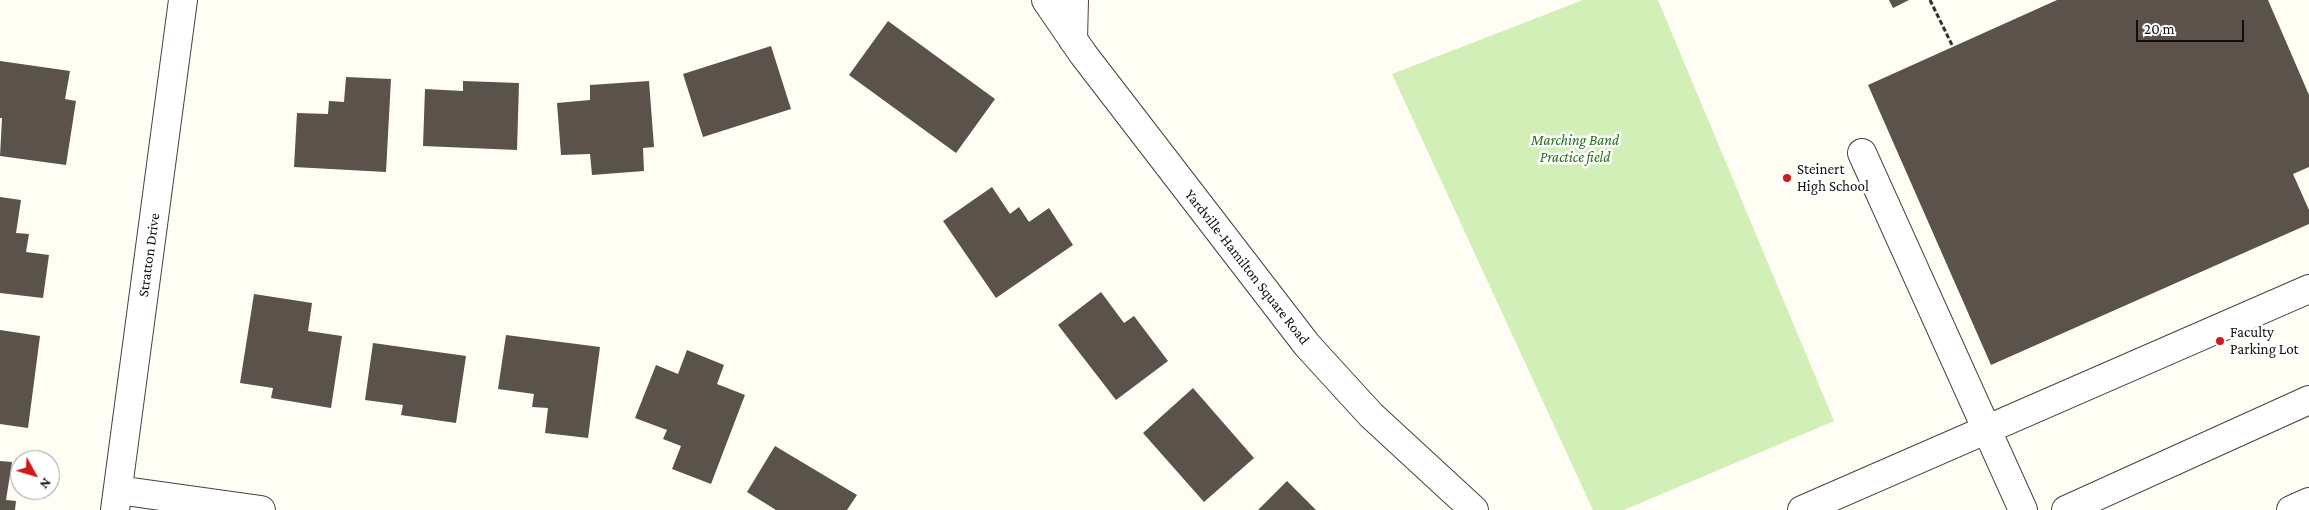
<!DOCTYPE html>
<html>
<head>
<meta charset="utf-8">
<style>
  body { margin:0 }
  #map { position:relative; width:2309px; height:510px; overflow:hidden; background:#fffdf4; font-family:"Crimson Pro",serif }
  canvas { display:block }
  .north { position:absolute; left:10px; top:450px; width:50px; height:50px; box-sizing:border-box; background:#fff; border:1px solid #9f9f9f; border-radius:50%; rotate:129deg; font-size:14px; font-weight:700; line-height:20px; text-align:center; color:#101010 }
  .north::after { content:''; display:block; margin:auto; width:18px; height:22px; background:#d01919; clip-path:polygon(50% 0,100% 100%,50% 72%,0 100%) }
  .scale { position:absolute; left:2136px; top:20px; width:108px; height:22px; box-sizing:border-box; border:2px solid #101010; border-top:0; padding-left:6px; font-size:15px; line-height:18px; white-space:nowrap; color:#101010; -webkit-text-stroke:4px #fff; paint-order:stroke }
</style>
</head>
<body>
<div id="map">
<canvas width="2309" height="510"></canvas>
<div class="north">N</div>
<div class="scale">20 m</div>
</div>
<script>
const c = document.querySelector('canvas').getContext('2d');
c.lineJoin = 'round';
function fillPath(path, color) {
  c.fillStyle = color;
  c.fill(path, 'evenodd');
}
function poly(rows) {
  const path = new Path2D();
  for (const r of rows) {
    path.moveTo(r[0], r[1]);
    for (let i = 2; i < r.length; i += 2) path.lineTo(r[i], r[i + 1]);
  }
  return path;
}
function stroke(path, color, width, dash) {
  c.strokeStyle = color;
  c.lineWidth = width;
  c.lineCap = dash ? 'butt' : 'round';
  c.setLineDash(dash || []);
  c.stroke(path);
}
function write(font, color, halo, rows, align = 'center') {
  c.font = font + ' "Crimson Pro",serif';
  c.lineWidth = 5;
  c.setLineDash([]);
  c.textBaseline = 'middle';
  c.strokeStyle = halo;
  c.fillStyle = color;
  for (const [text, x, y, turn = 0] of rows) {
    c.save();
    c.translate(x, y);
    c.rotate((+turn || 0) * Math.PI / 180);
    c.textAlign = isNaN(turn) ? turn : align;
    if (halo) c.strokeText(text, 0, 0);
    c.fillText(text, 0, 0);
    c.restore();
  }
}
fillPath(poly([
  [1583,0,1658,0,1834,421,1624,510,1593,510,1392,74]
]), '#d2efb8');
fillPath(poly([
  [1889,0,1909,0,1893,8],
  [2057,0,2268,0,2309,95,2309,167,2293,174,2309,210,2309,224,1991,365,1868,85],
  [888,21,995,99,956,153,849,75],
  [771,46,791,109,703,137,683,74],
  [0,61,70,71,65,99,76,101,66,165,0,156,2,118,0,118],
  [346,77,391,79,386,172,294,167,297,113,328,114,329,101,344,102],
  [463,81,519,83,517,150,423,146,425,89,463,91],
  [649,81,654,147,643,148,644,171,592,175,590,154,561,155,557,103,590,100,590,85],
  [992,187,1010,214,1019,207,1029,222,1049,208,1073,245,996,298,943,221],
  [0,197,21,200,16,233,29,234,26,252,49,255,43,298,0,293],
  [1101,292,1124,323,1134,316,1168,361,1116,400,1058,325],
  [254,294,312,303,308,331,342,336,331,408,271,398,273,388,240,383],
  [0,330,40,336,28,428,0,424],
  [506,335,600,347,588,438,545,433,548,408,532,407,534,394,498,389],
  [373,343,466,356,456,423,401,415,403,405,365,400],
  [687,350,724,365,717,384,745,395,711,484,672,469,681,446,663,439,667,430,635,418,656,365,678,374],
  [1193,388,1254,458,1204,502,1143,433],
  [775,446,857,495,847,510,776,510,747,492],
  [0,461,12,462,6,500,16,501,15,510,0,510],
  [1287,481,1316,510,1258,510]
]), '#5a524b');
const minor = poly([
  [1046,0,1083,54,1307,345,1371,415,1474,510],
  [1073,40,1074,0],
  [1862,153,2023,510],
  [118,490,261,510],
  [115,510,183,0],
  [1802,510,2309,289],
  [2066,510,2309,400],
  [2291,510,2309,502]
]);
stroke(minor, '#434343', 30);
stroke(poly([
  [1930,0,1953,47]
]), '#323232', 3, [5, 2.5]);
stroke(minor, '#fff', 28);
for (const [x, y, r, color] of [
  [1787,178,5,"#d01919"],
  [2220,341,5,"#d01919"]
]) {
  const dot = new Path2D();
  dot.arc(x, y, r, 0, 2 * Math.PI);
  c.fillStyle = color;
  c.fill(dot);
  stroke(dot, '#fff', 2);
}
write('italic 15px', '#267018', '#fff', [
  ["Marching Band",1575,140],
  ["Practice field",1575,157]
]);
write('15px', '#101010', '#fff', [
  ["Steinert",1797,169],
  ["High School",1797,186],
  ["Faculty",2230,332],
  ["Parking Lot",2230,349]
], 'left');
write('15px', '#101010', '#fff', [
  ["Stratton Drive",149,255,-82],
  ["Yardville-Hamilton Square Road",1247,267,52]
]);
</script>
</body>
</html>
